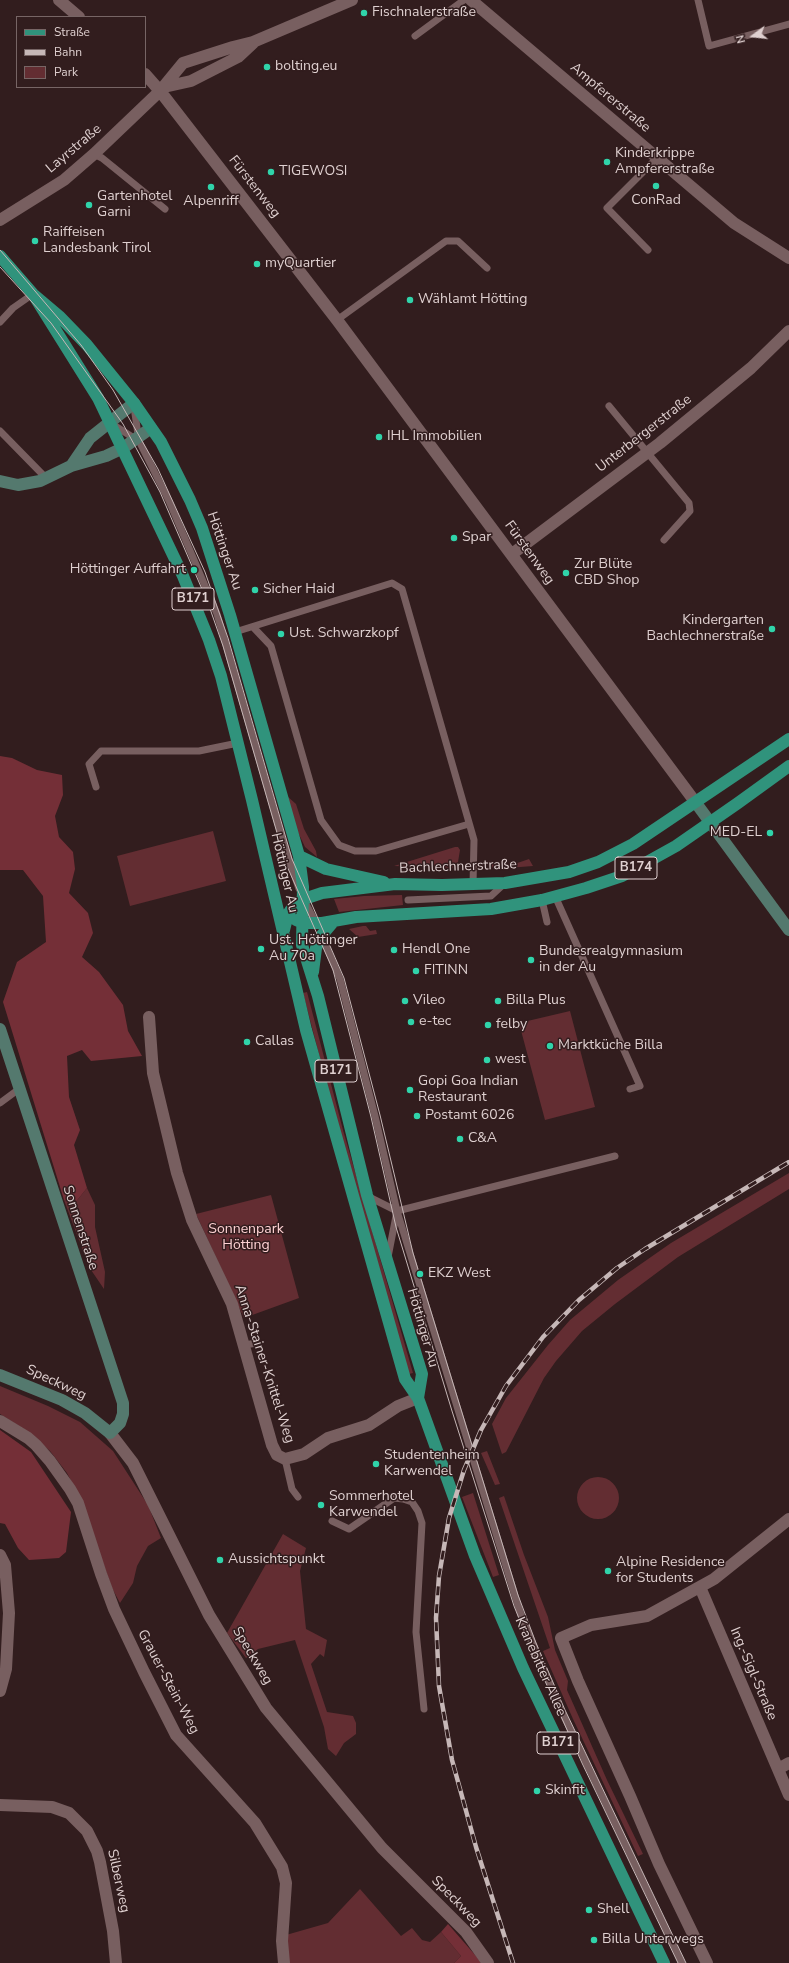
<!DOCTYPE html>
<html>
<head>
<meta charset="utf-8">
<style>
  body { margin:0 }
  #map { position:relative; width:789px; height:1963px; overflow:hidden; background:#321d1e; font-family:"Nunito Sans",sans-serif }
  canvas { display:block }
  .legend { position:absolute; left:16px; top:16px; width:130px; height:72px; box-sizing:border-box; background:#321d1e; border:1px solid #776565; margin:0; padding:5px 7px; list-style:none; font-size:12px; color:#dfd0d0 }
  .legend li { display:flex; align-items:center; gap:8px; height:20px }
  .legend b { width:20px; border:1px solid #776565 }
  .north { position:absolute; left:733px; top:16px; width:40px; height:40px; -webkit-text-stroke:3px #321d1e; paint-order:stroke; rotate:255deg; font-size:11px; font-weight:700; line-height:16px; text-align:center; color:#dfd0d0 }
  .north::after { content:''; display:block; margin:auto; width:14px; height:18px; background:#dfd0d0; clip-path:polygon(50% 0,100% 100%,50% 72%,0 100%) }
</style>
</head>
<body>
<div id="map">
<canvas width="789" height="1963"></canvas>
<ul class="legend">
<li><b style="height:5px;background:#30937c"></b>Straße</li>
<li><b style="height:5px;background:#c6b7b7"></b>Bahn</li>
<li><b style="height:11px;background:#632d32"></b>Park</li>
</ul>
<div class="north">N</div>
</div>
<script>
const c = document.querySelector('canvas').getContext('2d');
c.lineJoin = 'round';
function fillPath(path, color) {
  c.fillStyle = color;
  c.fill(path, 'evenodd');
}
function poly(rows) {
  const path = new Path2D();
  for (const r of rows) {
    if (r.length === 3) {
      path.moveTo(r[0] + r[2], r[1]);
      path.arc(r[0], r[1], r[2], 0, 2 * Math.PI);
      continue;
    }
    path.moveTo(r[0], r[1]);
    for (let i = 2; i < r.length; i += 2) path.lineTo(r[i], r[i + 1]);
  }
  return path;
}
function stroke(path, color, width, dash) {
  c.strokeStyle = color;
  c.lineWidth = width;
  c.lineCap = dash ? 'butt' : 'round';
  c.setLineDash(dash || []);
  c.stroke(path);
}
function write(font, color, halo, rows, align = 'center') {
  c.font = font + ' "Nunito Sans",sans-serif';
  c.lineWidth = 3;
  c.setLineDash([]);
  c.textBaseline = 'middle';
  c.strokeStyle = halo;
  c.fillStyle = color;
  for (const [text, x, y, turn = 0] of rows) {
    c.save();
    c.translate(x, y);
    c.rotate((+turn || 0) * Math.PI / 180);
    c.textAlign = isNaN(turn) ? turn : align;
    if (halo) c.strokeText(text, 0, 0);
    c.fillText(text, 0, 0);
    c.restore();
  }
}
fillPath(poly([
  [287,796,296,804,304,829,316,851,317,857,305,847,294,824],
  [213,831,226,881,130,906,117,856],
  [455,847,458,847,460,850,457,868,394,866],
  [529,859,533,866,494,869,490,864,493,862,499,862,503,868],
  [402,895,403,905,339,912,334,899,364,896],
  [363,926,366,926,370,931,376,930,377,934,358,937,349,929],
  [307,992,343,1130,413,1373,409,1374,338,1127,303,993],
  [570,1011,595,1107,545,1120,519,1023],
  [789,1173,789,1189,678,1257,615,1304,582,1331,556,1361,544,1378,506,1452,502,1454,492,1424,506,1398,548,1345,570,1320,618,1280,671,1243],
  [87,1188,95,1205,95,1227,105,1272,104,1289,89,1267,64,1200,75,1203],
  [271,1195,299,1298,244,1318,196,1214],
  [0,1386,48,1406,80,1422,113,1451,148,1505,161,1538,148,1546,137,1566,133,1583,120,1603,112,1588,79,1496,67,1473,50,1451,24,1429,0,1414],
  [487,1451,500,1484,495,1485,481,1453],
  [598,1498,21],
  [473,1493,499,1575,493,1577,462,1497],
  [504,1496,524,1555,548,1617,555,1650,568,1681,567,1690,607,1780,643,1854,638,1856,573,1719,543,1651,550,1648,499,1498],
  [283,1534,306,1548,300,1571,306,1629,327,1640,324,1657,320,1654,311,1664,327,1712,353,1716,356,1723,356,1734,344,1743,336,1756,328,1749,324,1727,295,1640,258,1649,246,1658,227,1633],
  [360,1889,401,1936,412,1928,422,1940,430,1942,441,1932,461,1956,454,1963,288,1963,286,1935,328,1923]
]), '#632d32');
fillPath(poly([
  [0,756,12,758,37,770,62,775,63,795,55,816,59,837,73,852,75,869,69,893,88,913,93,933,82,957,99,972,123,1005,128,1031,142,1056,91,1061,82,1050,67,1056,69,1097,80,1130,74,1145,87,1188,75,1203,64,1200,3,1002,17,962,46,942,43,896,23,870,0,870],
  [0,1430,31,1452,71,1512,66,1552,59,1558,29,1560,18,1548,5,1524,0,1523],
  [448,1924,476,1956,481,1963,454,1963,461,1956,441,1932]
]), '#742f37');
stroke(poly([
  [698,0,709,46,789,24],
  [415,36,464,0],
  [94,154,102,158,165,209],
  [648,250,607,208,657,158],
  [337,320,446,241,458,241,487,268],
  [0,322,13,308,33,294],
  [609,406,689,503,690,511,664,540],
  [134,407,139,441,169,501,217,614,282,838,299,889],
  [112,424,137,440],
  [0,431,47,479],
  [253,627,271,646,321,820,339,845,355,851,376,851,469,824],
  [235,632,392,583,402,589,474,840,473,885],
  [96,787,89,764,101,751,199,751,238,743],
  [555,896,640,1086,630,1089],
  [304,900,317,925],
  [408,900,491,896,505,883],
  [542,900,547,922],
  [321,934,340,979,375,1116,397,1211,521,1615,561,1710,682,1963],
  [0,1103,19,1089],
  [367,1196,397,1211,388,1257],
  [397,1211,615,1156],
  [244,1345,257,1343],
  [285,1459,292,1489,298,1497],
  [332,1521,349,1529,394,1498,403,1499,412,1502,418,1511,422,1523,416,1632,424,1709]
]), '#785f60', 7);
stroke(poly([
  [59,0,79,17],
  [471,0,734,223,789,258],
  [145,74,160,91,337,320,696,803],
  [164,87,191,81,238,57,253,43],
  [0,220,64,180,94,154,160,91,183,63,233,47,253,42,352,0],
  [512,554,660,443,751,368,789,331],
  [149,1017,153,1073,177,1173,192,1220,232,1304,272,1445,277,1455,285,1459,304,1454,328,1438,369,1425,398,1406,418,1398],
  [0,1421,28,1438,36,1445,50,1461,70,1489,78,1503,101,1574,114,1609,144,1672,176,1735,255,1823,282,1867,286,1883,282,1941,284,1963],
  [110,1433,133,1463,209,1615,266,1708,382,1848,466,1932,488,1963],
  [0,1555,5,1565,9,1613,6,1669,0,1691],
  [700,1587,789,1795],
  [778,1769,789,1763],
  [0,1805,52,1807,69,1813,87,1831,97,1851,100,1862,113,1931,116,1963],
  [707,1963,659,1864,630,1796,578,1681,561,1638,591,1625,647,1616,714,1579,789,1519]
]), '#785f60', 12);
stroke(poly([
  [71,466,90,438,134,403],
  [0,481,18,485,40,481,71,466,106,456,123,448,151,428],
  [696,803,789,930],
  [0,1029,123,1403,123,1414,120,1423,110,1433,85,1413,62,1400,0,1375]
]), '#54796e', 12);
stroke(poly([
  [0,256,33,294,59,316,87,345,134,403,161,442,190,500,202,528,230,615,299,856,303,887,302,945,318,996,367,1195,422,1374,418,1398],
  [33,294,98,398,183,576,209,640,221,676,252,800,306,1030,405,1379,418,1398,475,1556,523,1668,664,1963],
  [299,856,326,869,384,882],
  [296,920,303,923,322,923,356,917,491,909,542,900,586,888,622,876,676,846,738,803,789,766],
  [284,930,288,914,294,905,304,899,322,893,395,884,442,885,505,883,569,872,598,862,633,844,789,739],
  [313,972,316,948,322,935,333,922]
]), '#30937c', 12);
stroke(poly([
  [0,250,81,345,113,390,158,469,205,572,228,638,292,859,344,978,380,1115,413,1253,518,1595,536,1643,565,1710,686,1963],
  [0,267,51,323,123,424,160,492,208,603,223,646,286,864,333,970,371,1117,396,1227,452,1411,514,1606,536,1661,582,1763,678,1963]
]), '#c6b7b7', 1);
const rail = poly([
  [513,1963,476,1847,452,1760,439,1686,436,1618,439,1576,449,1518,464,1470,481,1430,506,1386,543,1337,579,1300,617,1268,645,1249,789,1162]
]);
stroke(rail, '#c6b7b7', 4.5);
stroke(rail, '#321d1e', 3, [9]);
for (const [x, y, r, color] of [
  [364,13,4,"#30d4aa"],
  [267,67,4,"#30d4aa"],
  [607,162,4,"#30d4aa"],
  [271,172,4,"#30d4aa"],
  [656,186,4,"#30d4aa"],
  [211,187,4,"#30d4aa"],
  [89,205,4,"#30d4aa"],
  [35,241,4,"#30d4aa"],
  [257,264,4,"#30d4aa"],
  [410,300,4,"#30d4aa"],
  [379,437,4,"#30d4aa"],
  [454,538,4,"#30d4aa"],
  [194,570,4,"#30d4aa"],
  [566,573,4,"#30d4aa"],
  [255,590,4,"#30d4aa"],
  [772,629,4,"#30d4aa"],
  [281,634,4,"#30d4aa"],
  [770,833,4,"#30d4aa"],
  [261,949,4,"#30d4aa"],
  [394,950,4,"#30d4aa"],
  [531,960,4,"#30d4aa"],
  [416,971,4,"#30d4aa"],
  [405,1001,4,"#30d4aa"],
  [498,1001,4,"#30d4aa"],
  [411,1022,4,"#30d4aa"],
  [488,1025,4,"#30d4aa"],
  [247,1042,4,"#30d4aa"],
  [550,1046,4,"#30d4aa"],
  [487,1060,4,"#30d4aa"],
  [410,1090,4,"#30d4aa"],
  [417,1116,4,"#30d4aa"],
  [460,1139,4,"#30d4aa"],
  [420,1274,4,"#30d4aa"],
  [376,1464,4,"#30d4aa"],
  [321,1505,4,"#30d4aa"],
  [220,1560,4,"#30d4aa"],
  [608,1571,4,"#30d4aa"],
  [537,1791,4,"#30d4aa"],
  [589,1910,4,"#30d4aa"],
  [594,1940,4,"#30d4aa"]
]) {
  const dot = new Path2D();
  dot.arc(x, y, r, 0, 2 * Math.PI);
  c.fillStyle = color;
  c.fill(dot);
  stroke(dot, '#321d1e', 1.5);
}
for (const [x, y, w] of [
  [193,599,42],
  [636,868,42],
  [336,1071,42],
  [558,1743,42]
]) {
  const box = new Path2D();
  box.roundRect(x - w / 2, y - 11, w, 22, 3);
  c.fillStyle = '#321d1e';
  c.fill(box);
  stroke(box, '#dfd0d0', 1);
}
write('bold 13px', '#dfd0d0', null, [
  ["B171",193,599],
  ["B174",636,868],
  ["B171",336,1071],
  ["B171",558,1743]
]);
write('14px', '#dfd0d0', '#321d1e', [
  ["Fischnalerstraße",372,13],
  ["bolting.eu",275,67],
  ["Kinderkrippe",615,154],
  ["Ampfererstraße",615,170],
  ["TIGEWOSI",279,172],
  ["Gartenhotel",97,197],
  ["Garni",97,213],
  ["ConRad",656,201,"center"],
  ["Alpenriff",211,202,"center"],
  ["Raiffeisen",43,233],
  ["Landesbank Tirol",43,249],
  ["myQuartier",265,264],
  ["Wählamt Hötting",418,300],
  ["IHL Immobilien",387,437],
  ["Spar",462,538],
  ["Zur Blüte",574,565],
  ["CBD Shop",574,581],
  ["Höttinger Auffahrt",186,570,"right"],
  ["Sicher Haid",263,590],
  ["Kindergarten",764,621,"right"],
  ["Bachlechnerstraße",764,637,"right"],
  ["Ust. Schwarzkopf",289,634],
  ["MED-EL",762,833,"right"],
  ["Ust. Höttinger",269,941],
  ["Au 70a",269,957],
  ["Hendl One",402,950],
  ["Bundesrealgymnasium",539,952],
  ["in der Au",539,968],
  ["FITINN",424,971],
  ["Vileo",413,1001],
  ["Billa Plus",506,1001],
  ["e-tec",419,1022],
  ["felby",496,1025],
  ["Callas",255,1042],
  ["Marktküche Billa",558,1046],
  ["west",495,1060],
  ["Gopi Goa Indian",418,1082],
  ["Restaurant",418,1098],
  ["Postamt 6026",425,1116],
  ["C&A",468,1139],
  ["EKZ West",428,1274],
  ["Studentenheim",384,1456],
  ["Karwendel",384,1472],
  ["Sommerhotel",329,1497],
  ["Karwendel",329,1513],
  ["Aussichtspunkt",228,1560],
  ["Alpine Residence",616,1563],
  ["for Students",616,1579],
  ["Skinfit",545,1791],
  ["Shell",597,1910],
  ["Billa Unterwegs",602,1940]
], 'left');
write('14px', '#dfd0d0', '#321d1e', [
  ["Ampfererstraße",610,98,40],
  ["Layrstraße",74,149,-40],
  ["Fürstenweg",254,187,52],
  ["Unterbergerstraße",644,434,-38],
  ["Höttinger Au",224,551,71],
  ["Fürstenweg",529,553,54],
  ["Bachlechnerstraße",458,867,-2],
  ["Höttinger Au",284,873,77],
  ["Sonnenstraße",80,1228,72],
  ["Höttinger Au",422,1328,74],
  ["Anna-Stainer-Knittel-Weg",264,1364,72],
  ["Speckweg",56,1383,25],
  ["Speckweg",252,1656,59],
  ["Kranebitter Allee",540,1667,66],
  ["Ing.-Sigl-Straße",753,1674,67],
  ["Grauer-Stein-Weg",168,1682,62],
  ["Silberweg",118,1881,78],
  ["Speckweg",456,1902,46]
]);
write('14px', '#fed1d3', '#321d1e', [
  ["Sonnenpark",246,1230],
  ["Hötting",246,1246]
]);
</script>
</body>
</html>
